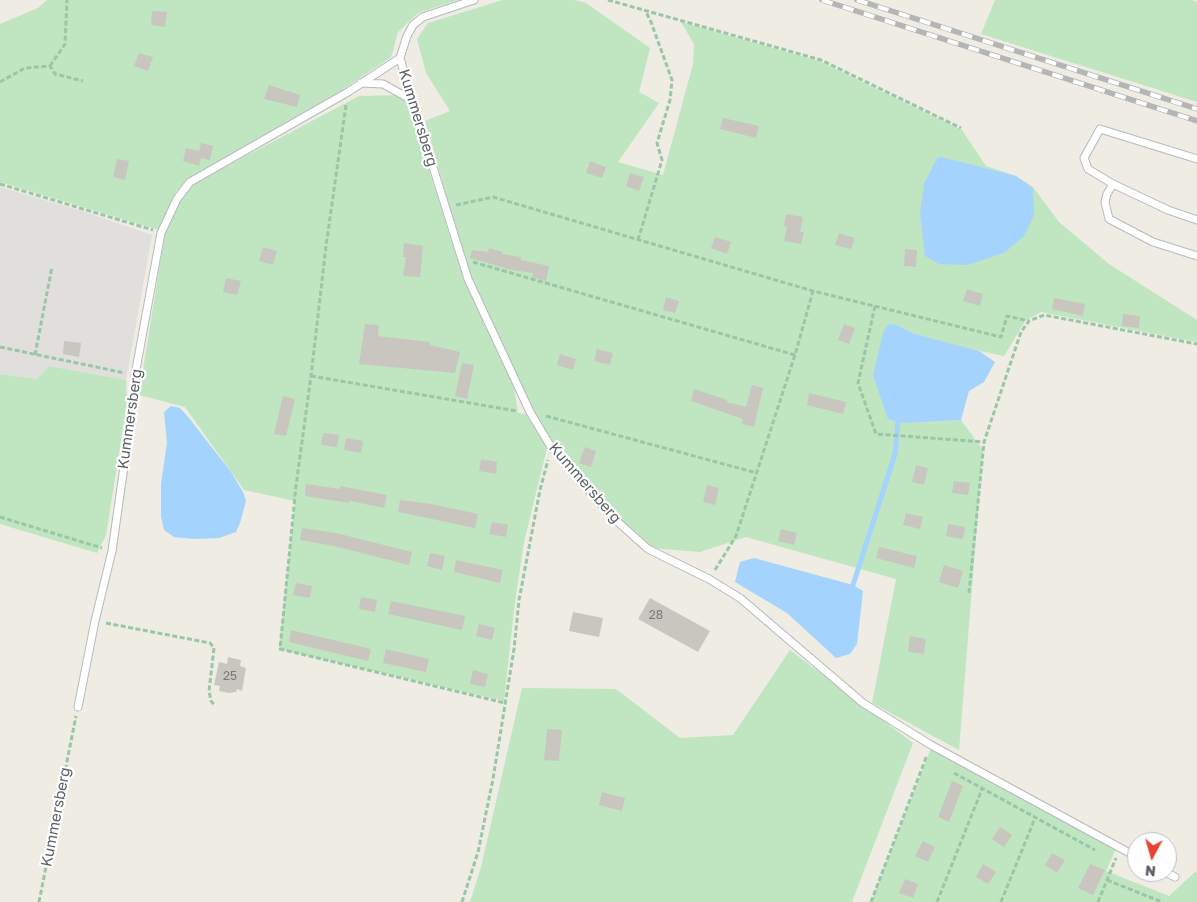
<!DOCTYPE html>
<html>
<head>
<meta charset="utf-8">
<style>
  body { margin:0 }
  #map { position:relative; width:1197px; height:902px; overflow:hidden; background:#eeece3; font-family:"Golos Text",sans-serif }
  canvas { display:block }
  .north { position:absolute; left:1127px; top:832px; width:50px; height:50px; box-sizing:border-box; background:#fff; border:1px solid #bdbfc1; border-radius:50%; rotate:186deg; font-size:14px; font-weight:700; line-height:20px; text-align:center; color:#5b5f64 }
  .north::after { content:''; display:block; margin:auto; width:18px; height:22px; background:#e64531; clip-path:polygon(50% 0,100% 100%,50% 72%,0 100%) }
</style>
</head>
<body>
<div id="map">
<canvas width="1197" height="902"></canvas>
<div class="north">N</div>
</div>
<script>
const c = document.querySelector('canvas').getContext('2d');
c.lineJoin = 'round';
function fillPath(path, color) {
  c.fillStyle = color;
  c.fill(path, 'evenodd');
}
function poly(rows) {
  const path = new Path2D();
  for (const r of rows) {
    path.moveTo(r[0], r[1]);
    for (let i = 2; i < r.length; i += 2) path.lineTo(r[i], r[i + 1]);
  }
  return path;
}
function stroke(path, color, width, dash) {
  c.strokeStyle = color;
  c.lineWidth = width;
  c.lineCap = dash ? 'butt' : 'round';
  c.setLineDash(dash || []);
  c.stroke(path);
}
function write(font, color, halo, rows, align = 'center') {
  c.font = font + ' "Golos Text",sans-serif';
  c.lineWidth = 4.5;
  c.setLineDash([]);
  c.textBaseline = 'middle';
  c.strokeStyle = halo;
  c.fillStyle = color;
  for (const [text, x, y, turn = 0] of rows) {
    c.save();
    c.translate(x, y);
    c.rotate((+turn || 0) * Math.PI / 180);
    c.textAlign = isNaN(turn) ? turn : align;
    if (halo) c.strokeText(text, 0, 0);
    c.fillText(text, 0, 0);
    c.restore();
  }
}
fillPath(poly([
  [0,187,82,211,152,235,126,380,49,366,37,379,0,374]
]), '#e1dfdb');
fillPath(poly([
  [47,0,458,0,418,13,398,32,391,57,339,92,188,178,176,192,159,230,0,182,0,24,38,8],
  [503,0,575,0,586,3,650,48,639,92,659,103,618,162,663,175,693,64,694,44,681,22,819,61,962,130,986,166,1016,176,1033,187,1059,222,1109,264,1197,320,1197,342,1041,312,1025,321,1004,356,966,348,915,334,897,325,909,423,961,420,983,450,959,750,872,703,896,579,746,537,700,552,651,548,611,512,553,445,531,407,466,264,425,121,450,111,426,73,417,39,428,23],
  [995,0,1192,0,1197,2,1197,102,981,34],
  [405,95,460,268,514,387,518,413,526,414,547,448,524,542,515,602,504,701,279,649,295,501,244,490,185,407,139,395,165,233,181,198,195,183,359,96],
  [49,366,126,380,127,404,106,535,97,553,0,524,0,374,37,379],
  [790,650,913,743,852,902,470,902,481,867,522,688,616,689,680,738,733,735],
  [931,748,1116,849,1106,871,1169,896,1195,872,1197,873,1197,902,871,902]
]), '#c0e5c1');
fillPath(poly([
  [941,157,1016,176,1033,188,1034,215,1024,236,1004,253,968,265,939,264,925,256,920,214,924,184,937,158],
  [888,324,897,325,915,334,979,351,995,362,984,382,969,391,961,420,909,423,898,422,888,419,873,375,883,333],
  [171,406,180,408,189,418,231,472,243,492,246,501,240,523,236,532,219,538,194,539,174,537,164,530,161,516,161,484,167,443,164,412],
  [754,558,853,585,863,591,857,644,850,654,836,658,787,613,735,582,740,562]
]), '#a4d3fd');
stroke(poly([
  [853,585,895,454,898,422]
]), '#a4d3fd', 5);
fillPath(poly([
  [152,11,167,12,165,27,151,25],
  [139,53,153,57,148,71,134,66],
  [269,85,300,95,297,107,264,99],
  [723,118,759,126,756,138,720,129],
  [201,143,213,146,210,160,201,158,199,166,183,161,186,148,199,151],
  [117,159,129,161,125,180,113,177],
  [590,161,606,167,602,178,586,173],
  [630,173,644,177,639,191,626,186],
  [786,214,803,217,800,232,804,232,801,244,784,241,787,227,784,226],
  [839,233,855,238,851,249,835,245],
  [715,237,731,242,727,254,711,248],
  [404,243,423,246,420,277,403,276,406,257,403,257],
  [263,247,277,251,273,265,259,261],
  [489,248,503,252,502,254,521,257,521,260,549,266,546,281,532,277,533,273,505,269,505,268,470,258,472,250,488,252],
  [905,249,917,250,916,267,904,266],
  [226,278,241,281,237,295,223,292],
  [967,289,983,294,980,306,963,301],
  [666,297,679,301,675,313,663,310],
  [1054,298,1085,304,1083,316,1052,309],
  [1123,314,1140,316,1139,328,1122,326],
  [365,324,379,325,378,336,430,342,430,345,460,352,455,373,359,364],
  [844,324,855,328,849,344,838,340],
  [64,341,81,343,79,357,63,354],
  [597,349,613,353,610,365,594,361],
  [560,354,576,359,573,370,557,365],
  [462,363,474,365,467,399,455,396],
  [752,385,763,388,754,427,742,424,743,419,691,401,694,389,727,400,726,402,746,407],
  [809,393,846,402,843,414,807,405],
  [283,396,295,399,286,436,274,434],
  [323,433,339,435,337,447,321,445],
  [346,438,363,441,361,453,344,450],
  [585,447,596,451,591,467,579,463],
  [481,459,497,462,496,474,479,471],
  [916,465,928,468,924,485,912,482],
  [954,481,970,483,968,495,952,493],
  [306,484,340,489,340,486,387,495,384,508,350,501,349,503,305,496],
  [707,485,719,488,715,505,703,502],
  [400,500,431,504,478,514,475,528,398,512],
  [906,513,923,517,920,529,903,525],
  [492,522,508,525,506,537,489,534],
  [948,524,965,527,963,539,946,536],
  [302,528,336,533,412,552,409,565,334,546,300,540],
  [781,529,797,533,794,545,778,541],
  [879,547,917,556,914,568,876,558],
  [430,553,445,556,442,570,427,566],
  [456,560,503,570,500,583,454,572],
  [944,565,963,571,958,588,939,582],
  [296,583,312,586,310,598,293,595],
  [361,597,377,600,375,612,359,609],
  [650,598,710,631,698,652,638,619],
  [391,601,465,616,462,630,388,614],
  [573,612,603,618,599,637,569,631],
  [479,624,495,628,492,640,476,636],
  [291,630,371,649,368,661,289,642],
  [910,636,926,639,924,654,908,652],
  [386,649,429,659,426,672,383,663],
  [228,657,241,660,240,666,246,668,242,691,237,689,236,692,229,693,219,691,220,686,214,685,219,662,227,664],
  [473,670,488,674,485,687,470,684],
  [547,729,562,730,559,761,544,760],
  [952,781,963,786,949,822,938,817],
  [602,792,625,798,622,811,599,805],
  [1000,827,1012,835,1004,847,992,839],
  [923,841,935,847,928,862,915,856],
  [1052,853,1065,860,1057,873,1045,865],
  [983,864,996,872,988,884,976,877],
  [1090,864,1105,870,1093,895,1078,888],
  [905,879,918,884,913,898,899,893]
]), '#c9c6c0');
const lane = poly([
  [474,0,423,17,413,25,407,36,400,58,412,100,468,279,530,412,551,447,610,515,648,549,709,579,740,598,863,703,931,745,1137,857],
  [361,83,383,84,412,100],
  [1197,159,1100,129,1084,158,1088,169,1113,184,1107,194,1105,202,1109,219,1153,242,1197,256],
  [1113,184,1168,210,1197,220],
  [78,707,95,621,112,551,134,396,135,375,161,233,177,199,190,182,348,92,400,58],
  [1165,872,1175,877]
]);
stroke(lane, '#b6b9bd', 9);
stroke(poly([
  [608,0,821,60,961,128],
  [50,66,65,44,67,0],
  [0,82,25,68,50,66,55,74,83,81],
  [346,105,326,246,311,376,296,486,280,649,505,703],
  [0,184,153,230],
  [456,205,493,197,813,291,1001,337,1007,316,1029,321],
  [638,240,662,160,657,143,670,100,672,80,651,22,645,10],
  [473,262,795,355],
  [875,306,858,383,876,434,984,442],
  [0,347,125,373],
  [35,355,52,267],
  [311,376,517,411],
  [546,416,757,473],
  [0,517,102,548],
  [715,570,736,536,795,355,813,291],
  [969,593,984,442,1021,332,1029,321,1044,315,1197,344],
  [106,623,210,643,214,648,209,691,211,701,215,706],
  [954,773,1095,850],
  [1107,880,1162,902],
  [39,902,76,716],
  [462,902,478,852,493,779,514,649,519,600,540,490,548,460],
  [871,902,927,755],
  [937,902,982,789],
  [1001,902,1035,818],
  [1098,902,1116,858]
]), '#99c6a7', 3, [5, 2.5]);
stroke(lane, '#fff', 7);
const rail = poly([
  [822,0,1197,121],
  [857,0,1197,109]
]);
stroke(rail, '#b4b5b5', 5.5);
stroke(rail, '#fff', 4, [11]);
write('12px', '#76797b', null, [
  ["28",656,615],
  ["25",230,676]
]);
write('15px', '#5b5f64', '#fff', [
  ["Kummersberg",418,118,73],
  ["Kummersberg",130,419,-82],
  ["Kummersberg",585,483,49],
  ["Kummersberg",56,817,-79]
]);
</script>
</body>
</html>
